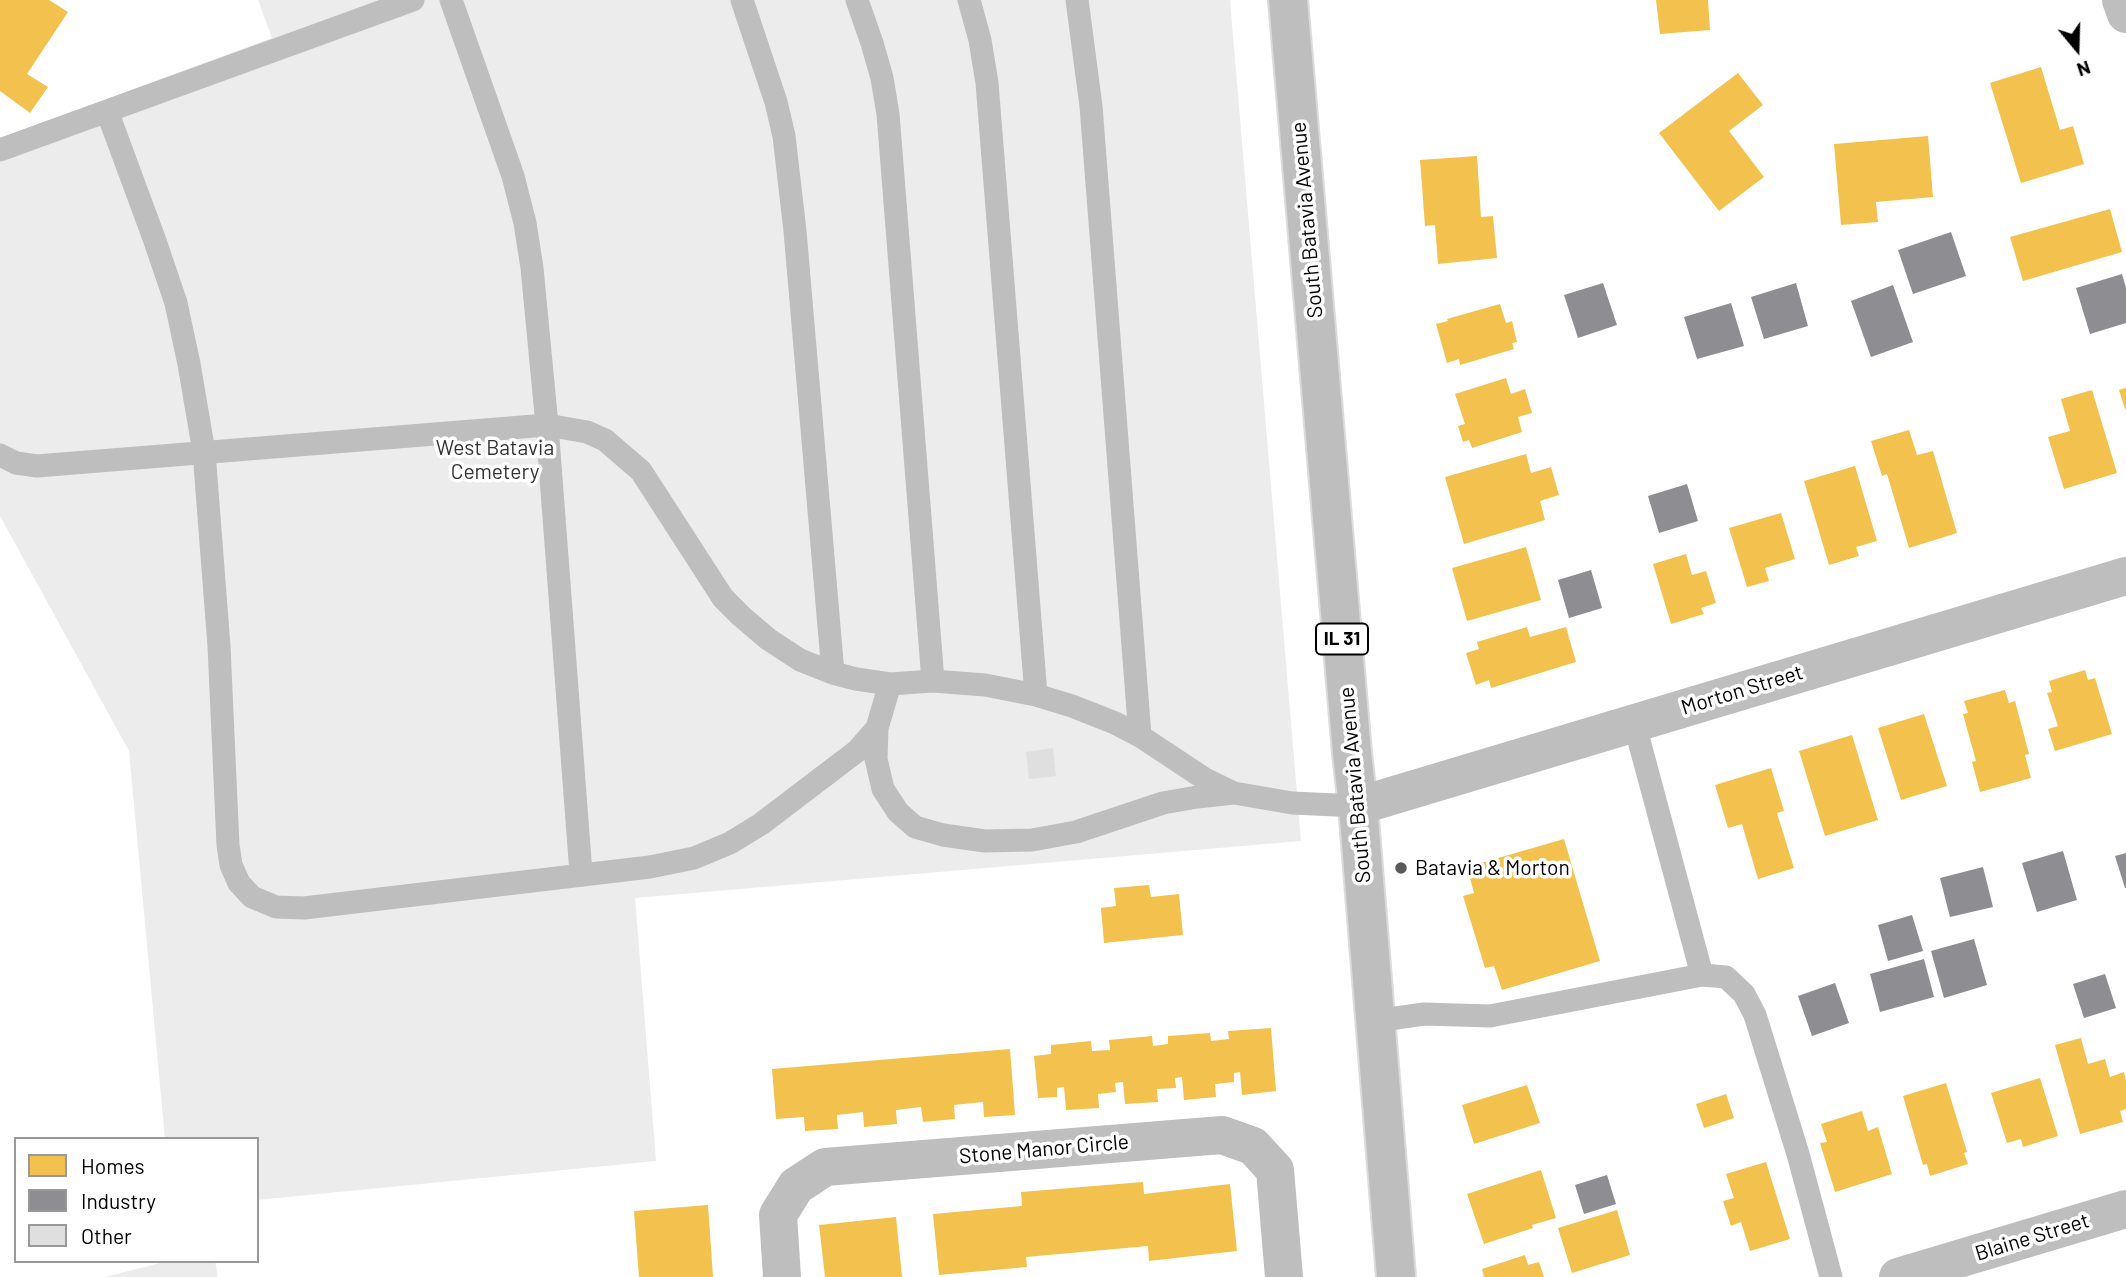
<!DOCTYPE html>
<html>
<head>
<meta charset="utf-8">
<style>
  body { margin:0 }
  #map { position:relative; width:2126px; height:1277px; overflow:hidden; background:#fff; font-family:Barlow,sans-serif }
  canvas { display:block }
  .legend { position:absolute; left:14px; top:1137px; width:245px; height:126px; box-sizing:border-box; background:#fff; border:2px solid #999; margin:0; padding:9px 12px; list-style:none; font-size:21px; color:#000 }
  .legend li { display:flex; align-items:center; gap:14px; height:35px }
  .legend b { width:35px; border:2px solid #999 }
  .north { position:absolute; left:2042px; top:14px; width:70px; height:70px; -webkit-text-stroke:5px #fff; paint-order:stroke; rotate:161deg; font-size:19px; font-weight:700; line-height:28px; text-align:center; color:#000 }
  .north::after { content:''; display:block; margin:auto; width:24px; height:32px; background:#000; clip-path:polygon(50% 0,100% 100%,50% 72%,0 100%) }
</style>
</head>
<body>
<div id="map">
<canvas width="2126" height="1277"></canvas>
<ul class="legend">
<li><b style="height:19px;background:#f2c14e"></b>Homes</li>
<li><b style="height:19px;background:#8d8d92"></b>Industry</li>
<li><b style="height:19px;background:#dfdfdf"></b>Other</li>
</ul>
<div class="north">N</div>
</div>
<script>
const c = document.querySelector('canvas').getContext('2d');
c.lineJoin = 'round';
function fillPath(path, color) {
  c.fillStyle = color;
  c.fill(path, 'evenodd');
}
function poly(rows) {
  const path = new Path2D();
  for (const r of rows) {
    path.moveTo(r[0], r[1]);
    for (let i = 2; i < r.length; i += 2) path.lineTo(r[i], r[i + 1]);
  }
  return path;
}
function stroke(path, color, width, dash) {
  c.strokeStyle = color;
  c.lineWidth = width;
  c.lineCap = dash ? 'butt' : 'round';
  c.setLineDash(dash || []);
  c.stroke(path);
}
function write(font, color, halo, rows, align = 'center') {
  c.font = font + ' Barlow,sans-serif';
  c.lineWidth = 7;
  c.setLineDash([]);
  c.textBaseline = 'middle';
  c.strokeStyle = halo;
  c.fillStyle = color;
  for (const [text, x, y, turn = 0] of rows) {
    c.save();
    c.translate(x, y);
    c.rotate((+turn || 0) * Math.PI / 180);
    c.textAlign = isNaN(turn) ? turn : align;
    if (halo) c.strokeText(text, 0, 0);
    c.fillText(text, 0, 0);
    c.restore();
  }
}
fillPath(poly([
  [258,0,1230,0,1301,841,635,898,656,1161,257,1200,257,1139,165,1139,129,751,0,516,0,138,272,38],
  [168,1261,215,1261,218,1277,105,1277]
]), '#ececec');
fillPath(poly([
  [0,0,49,0,68,12,27,74,48,87,30,113,0,91],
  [1656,0,1708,0,1710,30,1660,34],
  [2041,67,2060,130,2073,126,2084,164,2021,183,1990,83],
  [1738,73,1763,105,1729,131,1764,177,1719,211,1659,133],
  [1928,136,1933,197,1876,202,1878,222,1841,225,1834,144],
  [1477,156,1481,217,1493,216,1497,258,1438,264,1435,225,1425,226,1420,160],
  [2110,209,2122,252,2023,281,2010,237],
  [1500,304,1506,323,1512,321,1517,342,1512,343,1514,349,1460,365,1459,359,1447,363,1436,324,1448,321,1447,319],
  [1506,378,1511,394,1525,389,1532,413,1518,417,1522,432,1472,448,1469,440,1463,442,1458,426,1465,424,1455,394],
  [2126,388,2126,409,2125,409,2119,390],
  [2092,390,2117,473,2064,489,2048,437,2070,431,2061,399],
  [1909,430,1917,455,1933,451,1957,533,1909,548,1887,474,1882,476,1871,441],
  [1526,454,1531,473,1551,467,1559,495,1540,501,1545,520,1464,544,1445,477],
  [1855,466,1877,541,1856,547,1859,556,1829,565,1804,481],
  [1781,513,1795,559,1765,568,1769,581,1747,587,1729,528],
  [1526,547,1541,600,1467,621,1452,568],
  [1686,554,1692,575,1706,571,1716,603,1701,608,1704,614,1671,624,1653,564],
  [1527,627,1530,637,1566,627,1576,662,1491,688,1489,680,1476,685,1466,653,1479,649,1477,642],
  [2085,670,2088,680,2095,678,2112,734,2055,751,2048,729,2058,726,2047,693,2052,692,2049,681],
  [2005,690,2009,703,2015,701,2029,754,2025,755,2031,778,1980,792,1972,762,1976,761,1963,714,1968,713,1964,701],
  [1924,714,1947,786,1901,800,1878,728],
  [1852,735,1878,820,1825,836,1799,751],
  [1771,768,1784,811,1777,813,1794,868,1758,879,1742,824,1728,828,1715,785],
  [1564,839,1600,961,1502,990,1494,966,1485,968,1463,896,1474,893,1467,867],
  [1149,885,1151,897,1179,894,1183,935,1104,943,1101,908,1116,906,1114,888],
  [1271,1028,1276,1091,1242,1095,1240,1072,1234,1073,1234,1082,1215,1084,1216,1097,1184,1100,1182,1077,1175,1078,1176,1088,1157,1089,1158,1102,1125,1104,1123,1082,1115,1083,1116,1092,1098,1094,1099,1108,1066,1110,1064,1087,1057,1088,1057,1097,1038,1098,1034,1056,1051,1054,1051,1045,1091,1041,1092,1051,1110,1050,1109,1040,1152,1036,1153,1046,1168,1044,1168,1036,1210,1033,1211,1041,1229,1039,1228,1031],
  [2081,1038,2088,1064,2105,1059,2110,1077,2124,1072,2126,1081,2126,1109,2120,1111,2123,1122,2080,1134,2055,1045],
  [1010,1049,1015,1115,984,1117,983,1102,954,1105,955,1119,923,1122,921,1107,896,1110,897,1124,864,1127,863,1112,837,1115,838,1129,805,1131,804,1117,776,1119,772,1069],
  [2040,1078,2058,1136,2023,1147,2021,1139,2007,1143,1991,1093],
  [1946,1083,1967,1152,1964,1153,1968,1164,1930,1176,1927,1164,1923,1165,1903,1096],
  [1527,1085,1540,1123,1474,1144,1462,1105],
  [1726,1094,1734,1118,1704,1128,1696,1104],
  [1862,1111,1868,1131,1878,1127,1892,1174,1835,1192,1820,1143,1827,1142,1821,1124],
  [1766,1162,1790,1239,1750,1251,1741,1222,1731,1226,1723,1201,1734,1198,1726,1174],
  [1541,1170,1556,1218,1532,1225,1533,1228,1484,1244,1467,1194],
  [1143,1182,1144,1194,1230,1184,1237,1251,1149,1261,1148,1246,1026,1257,1027,1267,939,1275,933,1214,1022,1206,1021,1192],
  [708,1205,713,1277,639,1277,634,1211],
  [1617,1210,1630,1255,1572,1273,1558,1228],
  [896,1217,902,1277,825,1277,819,1225],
  [1525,1255,1528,1265,1539,1262,1544,1277,1484,1277,1482,1269]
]), '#f2c14e');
fillPath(poly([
  [1951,232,1966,276,1913,294,1898,250],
  [2122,274,2126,288,2126,323,2090,334,2076,288],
  [1603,283,1617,325,1578,338,1564,295],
  [1796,283,1808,326,1764,339,1751,297],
  [1893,285,1913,342,1871,357,1851,301],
  [1731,303,1744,346,1697,359,1684,317],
  [1687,484,1698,521,1659,533,1648,496],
  [1591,570,1602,608,1569,618,1558,580],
  [2063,851,2077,900,2037,912,2022,863],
  [2126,853,2126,888,2125,888,2115,856],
  [1983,867,1993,907,1950,917,1940,878],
  [1912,915,1923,951,1888,961,1878,925],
  [1974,939,1987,985,1944,998,1931,951],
  [1924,959,1934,997,1880,1012,1870,974],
  [2105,974,2116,1008,2084,1018,2073,984],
  [1835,983,1849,1023,1812,1036,1798,996],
  [1607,1175,1616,1204,1584,1214,1575,1185]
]), '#8d8d92');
fillPath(poly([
  [1053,748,1056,776,1029,779,1026,752]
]), '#dfdfdf');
const primary = poly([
  [1288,0,1352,753,1358,806,1396,1277]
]);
stroke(primary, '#dbdbdb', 42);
stroke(poly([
  [451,0,513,176,525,223,532,268,547,425,581,873],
  [742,0,776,102,784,136,795,231,833,673],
  [857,0,872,43,882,78,888,114,933,681],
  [969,0,980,40,987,83,1036,695],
  [1077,0,1091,106,1140,736],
  [107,111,155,241,176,303,189,364,204,452,219,646,228,845,231,865,239,883,252,897,276,907,304,908,650,867,694,858,730,843,761,824,857,751,877,728],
  [0,150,413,0],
  [0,455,16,463,37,466,547,425,587,432,605,440,641,471,723,598,741,616,768,639,800,660,833,673,856,679,890,684,933,681,985,685,1036,695,1072,706,1115,723,1140,736,1205,779,1234,793,1292,803,1358,806],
  [890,684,877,728,876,759,883,789,898,812,915,827,943,835,985,841,1032,840,1076,832,1163,803,1197,797,1234,793],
  [1702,975,1726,977,1744,994,1755,1015,1798,1154,1831,1277],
  [1375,1021,1424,1014,1490,1016,1702,975,1634,722]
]), '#bebebe', 23);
stroke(poly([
  [2121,0,2126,14],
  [1358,806,2126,576],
  [782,1277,778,1215,796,1186,825,1167,1222,1135,1253,1146,1275,1170,1284,1277],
  [1898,1277,2126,1209]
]), '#bebebe', 38);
stroke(primary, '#bebebe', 38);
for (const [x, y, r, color] of [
  [1401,868,7,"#595959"]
]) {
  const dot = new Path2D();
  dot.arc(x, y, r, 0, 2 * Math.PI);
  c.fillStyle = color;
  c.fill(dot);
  stroke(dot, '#fff', 2.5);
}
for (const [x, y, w] of [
  [1342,639,52]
]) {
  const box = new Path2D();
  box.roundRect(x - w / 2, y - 15.5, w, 31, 5);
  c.fillStyle = '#fff';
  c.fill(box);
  stroke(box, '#000', 2);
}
write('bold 19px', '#000', null, [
  ["IL 31",1342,639]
]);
write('21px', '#000', '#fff', [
  ["South Batavia Avenue",1307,220,-95],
  ["Morton Street",1742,690,-17],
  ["South Batavia Avenue",1355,785,-95],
  ["Stone Manor Circle",1044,1149,-5],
  ["Blaine Street",2032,1237,-17]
]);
write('21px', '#333', '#fff', [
  ["West Batavia",495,448],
  ["Cemetery",495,472]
]);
write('21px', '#000', '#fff', [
  ["Batavia & Morton",1415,868]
], 'left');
</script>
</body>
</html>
